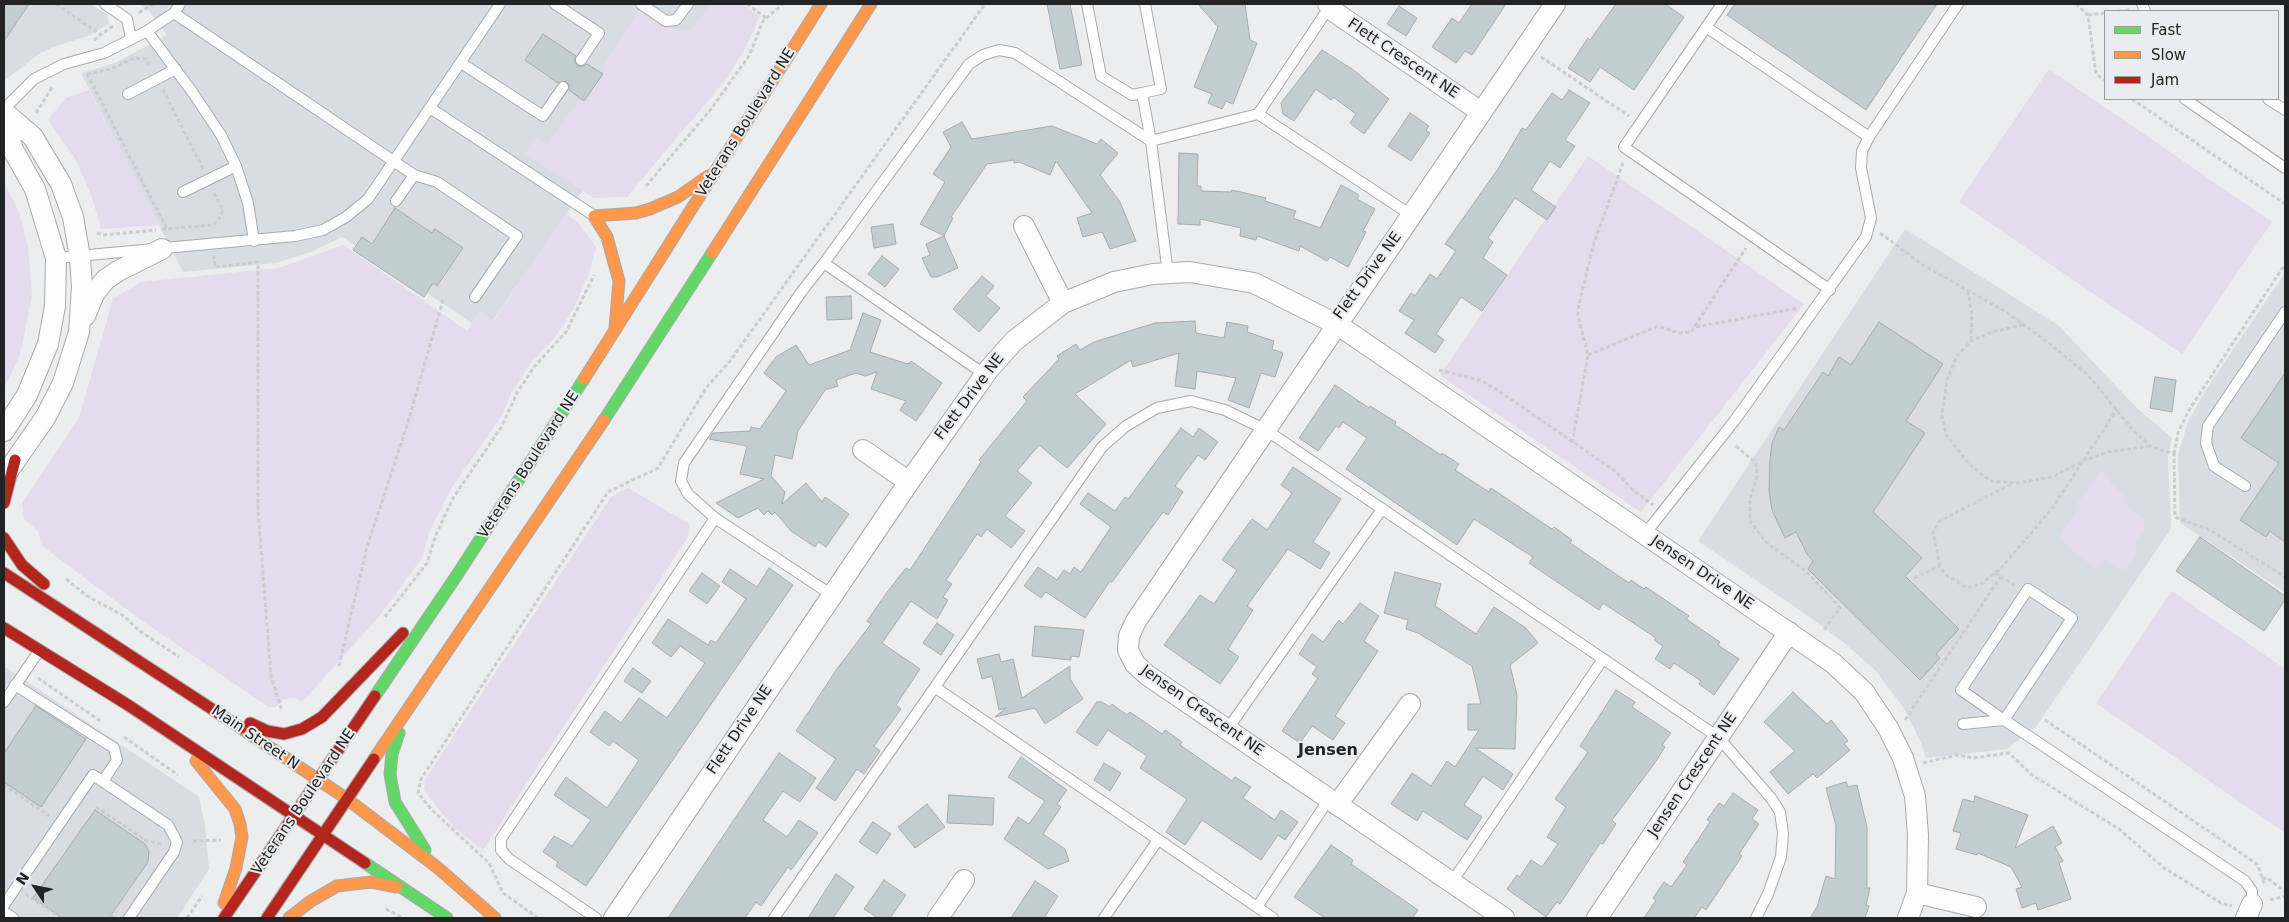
<!DOCTYPE html>
<html>
<head>
<meta charset="utf-8">
<style>
  body { margin:0 }
  #map { position:relative; width:2289px; height:922px; overflow:hidden; background:#ebedef; font-family:"DejaVu Sans",sans-serif }
  canvas { display:block }
  .frame { position:absolute; inset:0; border:5px solid #222324; pointer-events:none }
  .legend { position:absolute; left:2104px; top:10px; width:175px; height:90px; box-sizing:border-box; background:#eaedf0; border:1px solid #9a9c9e; margin:0; padding:6px 9px; list-style:none; font-size:15px; color:#222324 }
  .legend li { display:flex; align-items:center; gap:10px; height:25px }
  .legend b { width:25px; border:1px solid #9a9c9e }
  .north { position:absolute; left:10px; top:862px; width:50px; height:50px; -webkit-text-stroke:4px #eaedf0; paint-order:stroke; rotate:304deg; font-size:14px; font-weight:700; line-height:20px; text-align:center; color:#222324 }
  .north::after { content:''; display:block; margin:auto; width:18px; height:22px; background:#222324; clip-path:polygon(50% 0,100% 100%,50% 72%,0 100%) }
</style>
</head>
<body>
<div id="map">
<canvas width="2289" height="922"></canvas>
<div class="frame"></div>
<ul class="legend">
<li><b style="height:6px;background:#63d668"></b>Fast</li>
<li><b style="height:6px;background:#ff974d"></b>Slow</li>
<li><b style="height:6px;background:#b3261e"></b>Jam</li>
</ul>
<div class="north">N</div>
</div>
<script>
const c = document.querySelector('canvas').getContext('2d');
c.lineJoin = 'round';
function fillPath(path, color) {
  c.fillStyle = color;
  c.fill(path, 'evenodd');
}
function poly(rows) {
  const path = new Path2D();
  for (const r of rows) {
    path.moveTo(r[0], r[1]);
    for (let i = 2; i < r.length; i += 2) path.lineTo(r[i], r[i + 1]);
  }
  return path;
}
function stroke(path, color, width, dash) {
  c.strokeStyle = color;
  c.lineWidth = width;
  c.lineCap = dash ? 'butt' : 'round';
  c.setLineDash(dash || []);
  c.stroke(path);
}
function write(font, color, halo, rows, align = 'center') {
  c.font = font + ' "DejaVu Sans",sans-serif';
  c.lineWidth = 4;
  c.setLineDash([]);
  c.textBaseline = 'middle';
  c.strokeStyle = halo;
  c.fillStyle = color;
  for (const [text, x, y, turn = 0] of rows) {
    c.save();
    c.translate(x, y);
    c.rotate((+turn || 0) * Math.PI / 180);
    c.textAlign = isNaN(turn) ? turn : align;
    if (halo) c.strokeText(text, 0, 0);
    c.fillText(text, 0, 0);
    c.restore();
  }
}
fillPath(poly([
  [4,4,91,4,107,14,109,23,91,35,53,47,39,54,4,81],
  [140,4,712,4,493,320,480,311,472,323,342,237,313,251,276,263,183,272,81,73,115,63,167,35,149,11],
  [1905,229,2058,325,2136,407,2172,438,2168,457,2171,529,2036,727,2007,749,1926,758,1921,743,1905,710,1876,671,1843,642,1800,610,1698,541],
  [2285,273,2285,592,2180,523,2178,454,2188,422,2207,388],
  [4,666,199,797,205,825,209,869,177,918,4,918]
]), '#d8dde3');
fillPath(poly([
  [711,4,743,4,760,16,744,50,728,77,627,197,594,198,525,154,535,136,548,144,580,98,584,100,603,75,604,63,639,10,658,25,678,30,691,30],
  [2049,69,2272,222,2182,354,1959,202],
  [89,90,159,225,101,229,92,197,76,160,48,120,66,98],
  [1588,156,1804,304,1641,512,1440,375],
  [4,182,19,212,28,247,32,296,20,355,4,388],
  [566,213,579,224,596,247,589,273,573,310,553,340,533,360,511,393,503,414,452,487,429,533,422,558,377,619,302,702,296,698,284,699,276,707,269,707,141,620,41,545,39,532,24,519,22,503,79,418,113,299,141,282,279,268,343,245,467,331,480,311,494,320],
  [2099,472,2103,472,2108,475,2111,484,2123,493,2125,503,2144,519,2145,529,2136,541,2135,556,2126,568,2121,570,2105,559,2099,567,2094,568,2059,539,2061,531,2075,515,2077,504],
  [628,488,689,524,688,537,483,850,455,828,436,806,424,790,425,780,611,497],
  [2172,591,2285,669,2285,833,2096,703]
]), '#e4dbec');
const building = poly([
  [4,4,29,4,4,41,4,4],
  [1047,4,1070,4,1082,65,1060,69,1047,4],
  [1198,4,1245,4,1250,40,1257,43,1233,104,1226,101,1222,109,1208,103,1212,94,1194,87,1218,27,1198,4],
  [1472,4,1506,4,1472,55,1465,51,1456,63,1432,47,1452,18,1459,23,1472,4],
  [1616,4,1665,4,1684,17,1634,90,1600,67,1590,82,1568,68,1588,38,1590,40,1616,4],
  [1735,4,1937,4,1866,110,1727,15,1735,4],
  [1399,6,1417,18,1406,36,1387,24,1399,6],
  [543,34,576,56,574,60,577,65,581,67,587,64,603,74,584,101,569,90,569,85,566,81,558,83,525,60,543,34],
  [1322,50,1352,69,1389,99,1364,134,1350,123,1356,114,1333,97,1331,100,1316,89,1294,121,1283,114,1281,103,1322,50],
  [1569,90,1590,103,1565,140,1575,146,1560,168,1550,161,1531,190,1556,207,1547,220,1515,198,1488,238,1493,242,1483,258,1507,275,1482,311,1461,297,1436,334,1444,340,1435,353,1405,333,1414,320,1399,311,1411,293,1415,296,1430,274,1437,279,1456,251,1445,244,1498,169,1522,128,1526,130,1552,93,1562,100,1569,90],
  [1410,113,1429,126,1426,130,1430,133,1411,161,1388,146,1410,113],
  [962,122,972,139,1052,126,1097,144,1101,139,1118,153,1100,175,1120,202,1136,241,1110,249,1102,232,1083,237,1077,218,1092,213,1056,161,1050,175,1019,162,1014,163,1014,160,987,164,951,217,953,218,944,236,958,268,937,277,931,277,922,258,930,255,926,244,944,236,920,224,945,182,933,174,951,147,943,132,962,122],
  [1179,153,1198,154,1197,186,1201,186,1201,191,1231,192,1232,190,1266,198,1265,201,1296,211,1293,218,1320,228,1341,185,1359,195,1357,199,1375,209,1363,231,1366,232,1348,267,1330,257,1327,261,1300,246,1299,251,1257,236,1256,240,1240,236,1241,228,1200,219,1200,225,1178,224,1179,153],
  [395,208,432,233,435,229,463,248,437,286,433,283,424,297,353,250,362,237,372,244,395,208],
  [893,224,896,244,874,248,871,227,893,224],
  [882,256,899,269,885,287,868,274,882,256],
  [982,276,994,286,986,296,1000,308,979,332,953,309,982,276],
  [851,296,852,319,827,320,826,297,851,296],
  [863,313,881,320,870,352,908,364,911,361,942,383,916,421,900,410,906,401,871,389,877,372,865,376,856,373,836,380,838,386,825,390,798,431,792,459,775,455,771,476,785,492,782,504,806,483,822,502,825,497,849,514,826,547,819,542,815,547,791,531,775,512,772,515,768,511,764,515,758,508,738,518,716,503,764,479,740,474,747,446,709,439,713,433,750,431,751,427,760,429,786,391,764,373,776,357,796,345,809,365,850,350,863,313],
  [1195,321,1196,333,1224,338,1227,322,1248,326,1247,332,1274,341,1272,349,1283,353,1275,377,1261,373,1249,408,1228,400,1236,378,1197,371,1195,389,1175,386,1179,353,1133,367,1131,360,1075,394,1106,424,1067,468,1039,445,1017,471,1032,483,1005,516,1025,531,1011,548,987,529,981,537,977,534,946,580,952,584,943,597,948,600,937,619,911,601,882,643,920,669,896,705,901,709,874,746,880,751,864,774,857,769,835,801,816,788,836,759,796,731,837,669,871,624,867,621,888,591,906,568,910,570,981,462,979,460,1027,401,1023,397,1059,359,1057,356,1076,344,1080,350,1094,342,1155,323,1195,321],
  [1879,322,1943,364,1906,421,1925,433,1873,512,1922,558,1905,576,1959,629,1936,654,1940,658,1920,680,1808,569,1813,561,1807,554,1796,532,1785,538,1772,510,1769,491,1770,460,1772,443,1779,427,1784,430,1823,372,1828,376,1839,357,1851,365,1879,322],
  [2285,373,2285,542,2270,531,2266,537,2240,520,2279,463,2241,438,2285,373],
  [2155,377,2176,380,2172,412,2150,408,2155,377],
  [1335,385,1369,408,1370,406,1396,422,1395,425,1441,455,1442,453,1459,464,1455,470,1489,492,1491,488,1552,529,1554,527,1572,540,1570,543,1629,583,1631,580,1644,589,1646,587,1689,616,1686,619,1720,642,1718,645,1739,659,1714,695,1699,684,1701,681,1674,663,1670,669,1655,659,1663,646,1654,640,1656,638,1603,603,1599,610,1560,584,1529,563,1533,557,1474,519,1457,545,1346,469,1367,438,1343,422,1339,428,1336,426,1318,451,1299,438,1335,385],
  [1181,428,1193,437,1199,428,1218,442,1205,460,1198,455,1175,486,1183,492,1168,515,1163,512,1112,582,1110,581,1085,618,1046,592,1041,598,1024,586,1038,567,1057,580,1064,570,1070,574,1074,567,1081,572,1111,527,1080,504,1088,493,1115,511,1125,497,1128,499,1181,428],
  [1293,467,1341,499,1313,542,1330,553,1320,569,1288,549,1247,606,1253,610,1228,649,1239,657,1220,684,1164,645,1200,595,1214,604,1237,570,1222,560,1252,519,1267,530,1292,493,1281,485,1293,467],
  [2200,537,2285,596,2285,600,2264,631,2176,571,2200,537],
  [769,568,793,585,586,886,556,866,558,862,543,852,554,836,572,846,591,820,554,795,566,777,607,808,639,760,613,741,609,746,590,732,605,711,621,723,639,698,667,718,705,663,680,646,671,657,652,643,668,619,708,645,711,640,716,643,746,599,722,582,730,569,757,587,769,568],
  [1395,572,1441,584,1435,606,1476,634,1494,607,1526,628,1538,643,1510,665,1517,695,1515,749,1475,748,1513,774,1503,790,1483,776,1464,805,1482,817,1467,840,1423,811,1417,821,1391,804,1412,773,1431,786,1447,761,1455,767,1479,730,1468,730,1468,704,1481,704,1472,666,1418,633,1406,629,1408,620,1384,613,1395,572],
  [702,573,720,586,707,604,689,591,702,573],
  [1360,603,1379,616,1364,641,1378,651,1335,716,1345,723,1333,740,1312,726,1300,743,1282,731,1318,678,1312,674,1317,667,1299,654,1312,634,1323,642,1339,620,1343,624,1360,603],
  [937,623,954,635,941,655,923,643,937,623],
  [1035,626,1084,630,1079,657,1071,656,1071,660,1032,656,1035,626],
  [999,654,1001,662,1013,659,1022,698,1070,666,1070,679,1083,699,1045,724,1035,708,995,717,1006,708,999,710,992,676,982,679,977,659,999,654],
  [633,668,651,681,642,693,624,681,633,668],
  [1616,690,1635,702,1632,707,1671,733,1662,745,1665,747,1654,764,1612,820,1616,824,1603,844,1600,843,1560,904,1557,902,1546,917,1507,889,1517,875,1520,877,1531,860,1542,867,1558,844,1547,837,1566,807,1555,799,1588,752,1580,746,1616,690],
  [1793,692,1827,724,1831,720,1848,741,1844,744,1850,750,1817,778,1813,774,1788,794,1770,772,1795,751,1764,722,1793,692],
  [1097,702,1102,702,1110,707,1112,704,1127,715,1130,712,1162,734,1165,730,1182,742,1180,745,1232,781,1235,777,1251,787,1243,798,1275,820,1281,810,1298,822,1285,840,1278,835,1261,860,1202,820,1185,845,1166,832,1187,799,1140,768,1147,756,1108,730,1097,746,1076,732,1097,702],
  [36,706,86,739,41,807,4,782,4,753,36,706],
  [779,753,816,778,800,802,783,791,763,820,787,837,799,820,818,833,791,870,788,867,761,906,756,902,745,918,668,918,779,753],
  [1021,757,1067,790,1057,804,1061,807,1043,834,1065,849,1069,861,1048,869,1004,839,1018,817,1029,824,1045,801,1008,777,1021,757],
  [1104,763,1121,773,1110,791,1094,780,1104,763],
  [1846,782,1848,787,1857,785,1867,827,1867,888,1870,888,1866,905,1869,906,1865,918,1810,918,1817,907,1826,876,1835,879,1836,826,1826,788,1846,782],
  [1733,793,1758,810,1752,819,1759,824,1739,854,1742,856,1706,910,1702,907,1694,918,1644,918,1656,900,1653,898,1664,882,1671,887,1687,865,1683,862,1710,822,1707,820,1719,803,1724,806,1733,793],
  [949,795,994,798,993,825,947,823,949,795],
  [1975,796,2028,815,2015,848,2053,826,2062,843,2055,847,2063,861,2059,863,2071,899,2038,910,2036,903,2022,908,2016,889,2022,887,2011,867,1978,853,1977,855,1956,849,1961,833,1953,831,1963,799,1974,802,1975,796],
  [927,804,945,827,915,848,898,827,927,804],
  [95,810,145,844,149,851,148,862,109,918,62,918,33,898,95,810],
  [873,822,891,834,877,854,859,842,873,822],
  [1331,845,1353,860,1351,864,1418,910,1412,918,1325,918,1294,897,1331,845],
  [836,874,854,887,833,918,808,918,836,874],
  [884,880,906,895,890,918,878,918,864,909,884,880],
  [1035,881,1058,896,1044,918,1011,918,1035,881]
]);
fillPath(building, '#c1cdd1');
stroke(building, '#a9aaab', 1);
const lane = poly([
  [105,4,127,19,131,39],
  [555,4,599,33,581,60],
  [641,4,666,21,676,20,688,4],
  [1087,4,1101,76,1132,95,1142,93],
  [1145,4,1161,89,1142,93,1151,141,1168,274],
  [1722,4,1624,147,1830,290],
  [2142,4,2145,11],
  [174,13,414,175,437,182,517,236,475,297],
  [1706,27,1869,137],
  [147,31,193,93,221,135,236,166,248,203,254,241],
  [461,63,543,116,563,87],
  [128,94,176,69],
  [2185,99,2285,168],
  [2268,99,2285,110],
  [430,108,593,215],
  [4,109,34,79,64,64,104,53,147,31,174,13,180,4],
  [1258,114,1411,215],
  [183,192,236,166],
  [396,201,414,175],
  [56,258,295,236,323,230,346,217,368,199,500,4],
  [824,263,969,64,983,55,999,50,1015,53,1151,141,1258,114,1330,6],
  [2245,486,2214,466,2206,443,2208,426,2285,312],
  [715,518,688,494,681,481,684,463,802,291,824,263,984,374],
  [1645,534,1735,420,1866,237,1871,218,1861,168,1862,151,1869,137,1958,4],
  [15,685,114,748,117,760,103,781],
  [936,688,1273,918],
  [4,702,39,651],
  [1963,724,2004,720,2072,618,2028,589,1961,690,2004,720,2033,739,2245,881,2252,891,2252,904],
  [1227,730,1382,509],
  [1452,882,1603,659],
  [4,905,93,775,168,825,177,842,174,852,129,918],
  [1257,907,1329,799],
  [4,912,13,918],
  [596,918,509,859,501,850,501,839,715,518,832,595],
  [774,918,1102,447,1126,426,1157,408,1191,401,1225,410,1266,430,1718,737,1771,798,1780,812,1783,833,1781,857,1768,894,1756,918],
  [1104,918,1158,840]
]);
const street = poly([
  [1328,4,1336,13,1481,112],
  [4,112,33,137,61,184,73,217,80,257,82,287,79,332,63,383,45,418,8,471],
  [4,118,13,150,35,189,56,258,55,306,48,344,27,395,4,431],
  [1024,226,1063,303],
  [85,316,94,294,105,280,118,271,162,249],
  [863,450,909,482],
  [1337,805,1410,704],
  [1917,893,1976,907],
  [614,918,909,482,989,369,1014,341,1063,303,1114,282,1153,274,1190,272,1254,283,1338,325,1833,663,1864,692,1888,728,1903,758,1915,796,1918,835,1917,893,1908,918],
  [938,918,964,880],
  [1504,918,1147,675,1135,664,1128,650,1129,636,1136,621,1555,4],
  [1597,918,1789,632],
  [2246,918,2252,904]
]);
const fast = poly([
  [604,420,712,253],
  [375,696,457,575,584,379],
  [399,733,392,754,390,774,395,802,425,850],
  [365,863,447,918]
]);
const slow = poly([
  [712,253,871,4],
  [615,328,619,281,607,237,594,216,636,213,650,209,678,197,708,176],
  [584,379,821,4],
  [241,728,347,799,438,868,495,918],
  [374,759,604,420],
  [196,761,235,809,240,824,242,837,236,868,224,903],
  [289,918,311,901,337,886,371,882,397,887]
]);
const jam = poly([
  [4,503,15,460],
  [4,538,22,565,44,584],
  [4,573,241,728],
  [4,628,128,705,365,863],
  [250,723,267,731,284,734,302,729,322,717,403,633],
  [224,918,375,696],
  [267,918,374,759]
]);
stroke(lane, '#a9aaab', 12);
stroke(street, '#a9aaab', 22);
stroke(fast, '#a9aaab', 13);
stroke(slow, '#a9aaab', 13);
stroke(jam, '#a9aaab', 13);
stroke(poly([
  [56,4,101,35],
  [747,4,766,18],
  [2076,4,2088,15,2096,74,2105,80],
  [2119,11,2130,10],
  [139,13,153,4],
  [2088,15,2105,13],
  [94,40,113,26],
  [1541,57,1629,116],
  [87,74,111,69,135,58,146,59,150,67],
  [87,74,167,229],
  [163,90,203,169],
  [2132,99,2285,204],
  [36,113,53,86],
  [646,186,711,109,749,56,763,21,783,4],
  [162,229,212,225,218,221,223,210,213,191],
  [97,233,103,235,156,230],
  [1880,233,1923,265,2006,312,2046,341,2088,375,2132,429,2150,446,2174,454,2175,517,2210,530,2285,577],
  [214,255,215,267,258,262,258,510,271,676,282,711],
  [1968,291,1972,316,1971,341],
  [2023,325,1992,332,1971,341,1957,356,1947,380,1942,415,1946,435,1968,463,1990,481,2018,483,2052,477,2085,460,2108,452,2150,446],
  [1696,327,1798,308],
  [1588,355,1658,326,1679,333,1691,332,1746,248],
  [1439,370,1480,380,1499,391,1615,471,1634,491,1653,505],
  [1572,443,1588,355,1578,316,1579,304,1594,243,1623,163],
  [1736,446,1756,463,1757,477,1750,499,1750,521,1766,542,1807,572,1840,608,1823,631],
  [2174,454,2178,433,2189,410,2285,264],
  [1940,566,1933,532,1940,521,2013,483],
  [1995,573,2016,586],
  [1914,578,1940,566,1945,574,1967,588,1983,583,2000,569,2051,510,2117,409],
  [66,579,87,596,124,616,137,629,179,657],
  [385,617,427,563,436,535,453,498,502,426,517,393,534,367,566,332,594,275],
  [339,666,367,547,406,429,443,300],
  [38,678,100,721],
  [1905,720,2001,576],
  [2045,720,2257,864,2265,885],
  [124,737,178,775],
  [1923,763,1957,755,1973,758,2009,753,2032,775,2119,829,2164,868,2221,903,2232,906],
  [4,785,49,816],
  [96,807,147,841,161,844],
  [193,841,221,840],
  [2262,879,2267,878,2285,891],
  [26,894,60,918],
  [2270,900,2285,896],
  [386,909,403,918],
  [111,918,115,911],
  [187,918,202,896],
  [538,918,503,893,489,863,432,810,418,793,421,779,608,492,658,468,706,388,730,361,985,4]
]), '#cbcccd', 3, [4, 2.5]);
stroke(lane, '#fcfcfd', 10);
stroke(street, '#fcfcfd', 20);
stroke(fast, '#63d668', 11);
stroke(slow, '#ff974d', 11);
stroke(jam, '#b3261e', 11);
write('15px', '#222324', '#eaedf0', [
  ["Flett Crescent NE",1403,59,34],
  ["Veterans Boulevard NE",746,123,-58],
  ["Flett Drive NE",1368,276,-54],
  ["Flett Drive NE",970,397,-53],
  ["Veterans Boulevard NE",529,465,-57],
  ["Jensen Drive NE",1702,573,34],
  ["Jensen Crescent NE",1202,711,35],
  ["Flett Drive NE",740,730,-56],
  ["Main Street N",255,738,34],
  ["Jensen Crescent NE",1693,775,-56],
  ["Veterans Boulevard NE",304,802,-56]
]);
write('bold 16px', '#222324', '#eaedf0', [
  ["Jensen",1328,751]
]);
</script>
</body>
</html>
